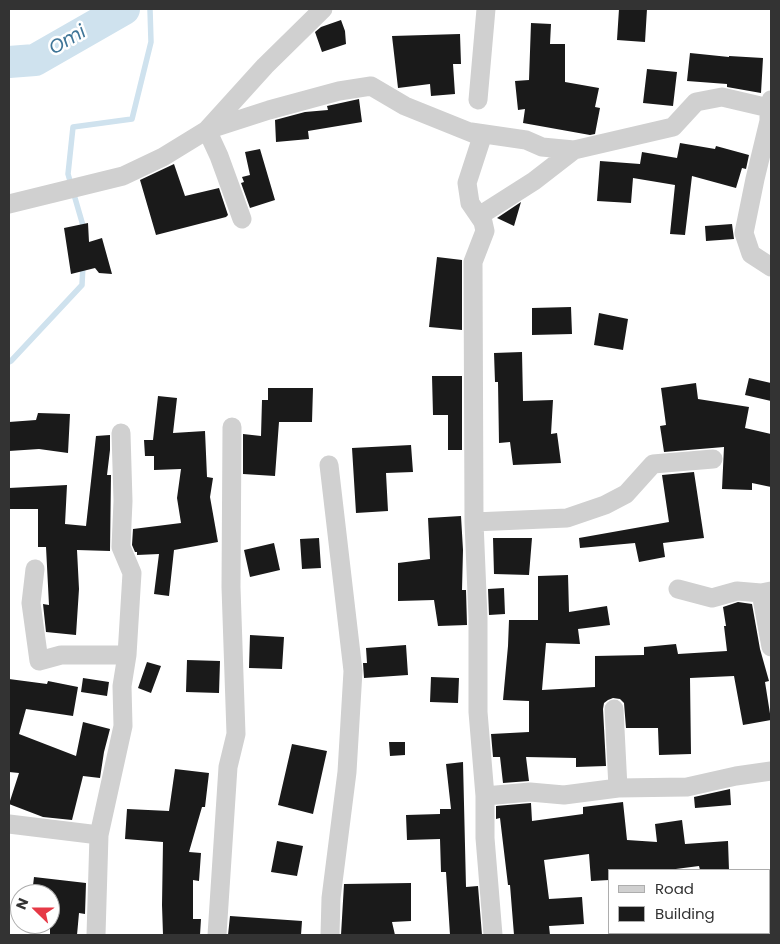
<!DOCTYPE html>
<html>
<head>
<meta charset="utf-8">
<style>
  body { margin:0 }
  #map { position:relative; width:780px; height:944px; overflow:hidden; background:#fff; font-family:Poppins,sans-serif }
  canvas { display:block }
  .frame { position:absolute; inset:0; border:10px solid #333; pointer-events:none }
  .legend { position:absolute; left:608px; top:869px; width:162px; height:65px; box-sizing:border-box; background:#fff; border:1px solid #adadad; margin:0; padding:6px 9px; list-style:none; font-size:15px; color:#333 }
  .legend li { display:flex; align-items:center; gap:10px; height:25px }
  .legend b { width:25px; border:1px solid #adadad }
  .north { position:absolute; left:10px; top:884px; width:50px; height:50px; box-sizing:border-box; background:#fff; border:1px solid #adadad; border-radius:50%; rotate:292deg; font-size:14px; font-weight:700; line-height:20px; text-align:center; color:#333 }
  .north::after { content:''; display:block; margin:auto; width:18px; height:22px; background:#e63946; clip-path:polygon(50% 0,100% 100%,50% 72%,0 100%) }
</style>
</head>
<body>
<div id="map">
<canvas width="780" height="944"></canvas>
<div class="frame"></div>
<ul class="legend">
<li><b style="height:6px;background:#d0d0d0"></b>Road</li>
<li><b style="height:14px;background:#1a1a1a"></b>Building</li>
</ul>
<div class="north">N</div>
</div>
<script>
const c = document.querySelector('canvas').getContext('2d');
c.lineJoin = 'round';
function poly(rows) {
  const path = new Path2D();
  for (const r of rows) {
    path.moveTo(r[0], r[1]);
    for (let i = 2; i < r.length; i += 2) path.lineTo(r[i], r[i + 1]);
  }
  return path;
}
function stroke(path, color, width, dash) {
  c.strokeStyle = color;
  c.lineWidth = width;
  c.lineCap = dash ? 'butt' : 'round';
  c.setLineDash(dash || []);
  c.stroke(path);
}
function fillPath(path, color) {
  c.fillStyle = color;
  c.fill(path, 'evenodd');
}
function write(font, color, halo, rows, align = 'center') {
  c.font = font + ' Poppins,sans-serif';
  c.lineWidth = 5;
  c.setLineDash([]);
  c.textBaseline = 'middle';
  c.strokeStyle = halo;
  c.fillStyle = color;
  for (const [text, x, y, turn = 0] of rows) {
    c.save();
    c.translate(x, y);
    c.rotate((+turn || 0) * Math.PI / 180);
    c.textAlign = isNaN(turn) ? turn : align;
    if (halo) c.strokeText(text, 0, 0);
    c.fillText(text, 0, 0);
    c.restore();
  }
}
stroke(poly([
  [84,229,68,174,73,127,132,119,151,42,150,9],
  [9,362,11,361,82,285,83,264]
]), '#cfe2ee', 5.5);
stroke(poly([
  [9,62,35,60,124,9]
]), '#cfe2ee', 32);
fillPath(poly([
  [619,9,647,9,645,42,617,40],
  [341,20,345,31,346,44,322,52,315,32,321,27],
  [531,23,551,24,550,44,565,44,565,82,599,88,595,107,600,108,595,134,590,135,523,123,525,109,518,110,515,81,529,80],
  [460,34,461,64,453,64,455,94,431,96,430,84,398,88,392,36],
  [690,53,729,57,729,56,763,58,761,93,727,87,727,84,687,81],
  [647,69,677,72,673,106,643,103],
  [359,99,362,122,308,131,309,139,276,142,275,120,305,112,328,110,327,106],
  [680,143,715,149,716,146,749,155,746,169,742,168,736,188,692,176,685,235,670,234,675,185,633,178,631,203,597,201,600,161,640,164,642,152,677,158],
  [260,149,275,200,250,208,241,183,244,182,242,177,250,175,245,152],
  [174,164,185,196,219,188,228,215,226,217,156,235,140,180],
  [521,202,514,226,497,218],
  [88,223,89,242,102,238,112,274,99,273,95,268,71,274,64,228],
  [732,224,734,239,706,241,705,226],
  [437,257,462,260,462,330,429,327],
  [571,307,572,334,532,335,532,308],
  [599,313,628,319,623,350,594,345],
  [522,352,523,401,553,400,551,434,557,433,561,463,513,465,510,442,499,443,498,382,495,382,494,353],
  [432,376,462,376,462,450,448,450,448,415,433,415],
  [749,378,771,383,771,401,745,395],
  [696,383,698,399,749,407,745,428,771,434,771,487,752,483,752,490,722,489,724,447,664,452,660,426,666,425,661,388],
  [268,388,313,388,312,422,279,422,275,476,243,474,243,434,261,436,262,400,268,400],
  [158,396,177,398,173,433,205,431,207,477,213,478,210,497,218,542,174,550,169,596,154,594,159,554,137,555,137,552,135,552,132,545,133,529,181,523,177,498,181,469,154,470,154,456,145,456,144,440,153,440],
  [38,413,70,414,68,453,39,449,9,451,9,422,36,420],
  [110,435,110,450,107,475,111,475,110,551,77,550,79,589,76,635,46,632,43,604,49,605,46,547,38,547,38,509,9,509,9,488,67,485,65,524,86,526,96,436],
  [411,445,413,472,386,473,388,511,356,513,352,448],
  [694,472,704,538,663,543,665,557,639,562,635,543,580,548,579,538,669,522,662,475],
  [461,516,463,550,462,590,466,590,467,625,438,626,434,600,398,601,398,563,430,559,428,518],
  [319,538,321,568,302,569,300,539],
  [493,538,532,538,529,575,494,574],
  [274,543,280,570,250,577,244,550],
  [568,575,569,612,607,606,610,625,578,629,580,644,546,643,542,690,595,687,595,656,644,655,644,647,676,644,678,654,727,651,724,626,726,626,723,607,738,602,752,604,760,649,769,681,765,682,771,720,743,725,734,676,690,678,691,754,659,755,658,728,626,728,624,703,620,699,613,698,608,700,604,703,603,709,606,766,576,767,576,758,526,757,529,781,503,783,500,757,493,757,491,734,529,732,529,701,503,700,508,646,509,620,538,620,538,576],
  [504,588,505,614,489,615,488,589],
  [250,635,284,637,282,669,249,668],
  [406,645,408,675,364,678,363,663,367,663,366,648],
  [187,660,220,661,219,693,186,692],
  [147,662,161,666,151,693,138,688],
  [431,677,459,678,458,703,430,702],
  [83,678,109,682,107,696,81,692],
  [9,679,47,684,48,681,78,687,73,716,26,709,19,734,76,756,83,722,110,729,104,752,100,778,83,776,72,820,43,817,9,804,19,773,9,772],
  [389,742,405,742,405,755,390,756],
  [292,744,327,751,313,814,278,805],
  [463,762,466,887,478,886,482,935,450,935,446,872,441,872,440,839,407,840,406,815,440,814,440,809,451,809,446,764],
  [175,769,209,773,205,807,202,807,189,852,201,853,199,881,193,880,193,919,201,919,200,935,163,935,162,905,163,842,125,839,127,809,169,811],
  [730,789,731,805,695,808,694,797],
  [623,802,627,840,657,842,655,824,682,820,685,844,728,841,729,870,700,870,699,866,668,870,609,870,609,880,591,881,589,854,544,860,549,899,582,897,584,924,549,926,550,935,514,935,510,885,508,885,500,818,496,819,496,806,531,803,532,821,583,814,583,807],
  [277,841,303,846,297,876,271,872],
  [34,877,86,883,85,914,79,913,77,935,50,935,50,894,32,894],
  [411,883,411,921,392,922,395,935,341,935,344,884],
  [230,916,302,921,301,935,228,935]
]), '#1a1a1a');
stroke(poly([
  [478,100,486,9],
  [771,100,769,108,769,121,755,179,744,233,751,254,771,267],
  [471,132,526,140,542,147,574,150,673,127,696,102,722,97,769,108],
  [9,204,123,176,163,157,207,130,265,66,323,9],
  [479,216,534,181,574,150],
  [242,219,219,156,207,130,269,110,339,91,371,86,405,106,482,137,467,183,470,203,483,222,485,231,473,262,474,522,478,618,478,712,485,796,485,838,493,935],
  [329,465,353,671,347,772,331,898,330,935],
  [474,522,567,518,605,505,626,494,653,464,713,459],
  [35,569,31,603,39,661,61,655,127,655],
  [678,589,712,598,737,591,761,593],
  [771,591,761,593,771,647],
  [614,709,618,788],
  [485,796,530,792,564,795,618,788,687,787,736,776,771,771],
  [9,824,99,835],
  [96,935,99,835,123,726,122,686,127,655,132,573,121,547,123,501,121,433],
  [217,935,228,767,236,734,231,587,232,427]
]), '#d0d0d0', 19);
write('italic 19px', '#3f7597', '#fff', [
  ["Omi",68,41,-30]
]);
</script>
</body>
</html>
